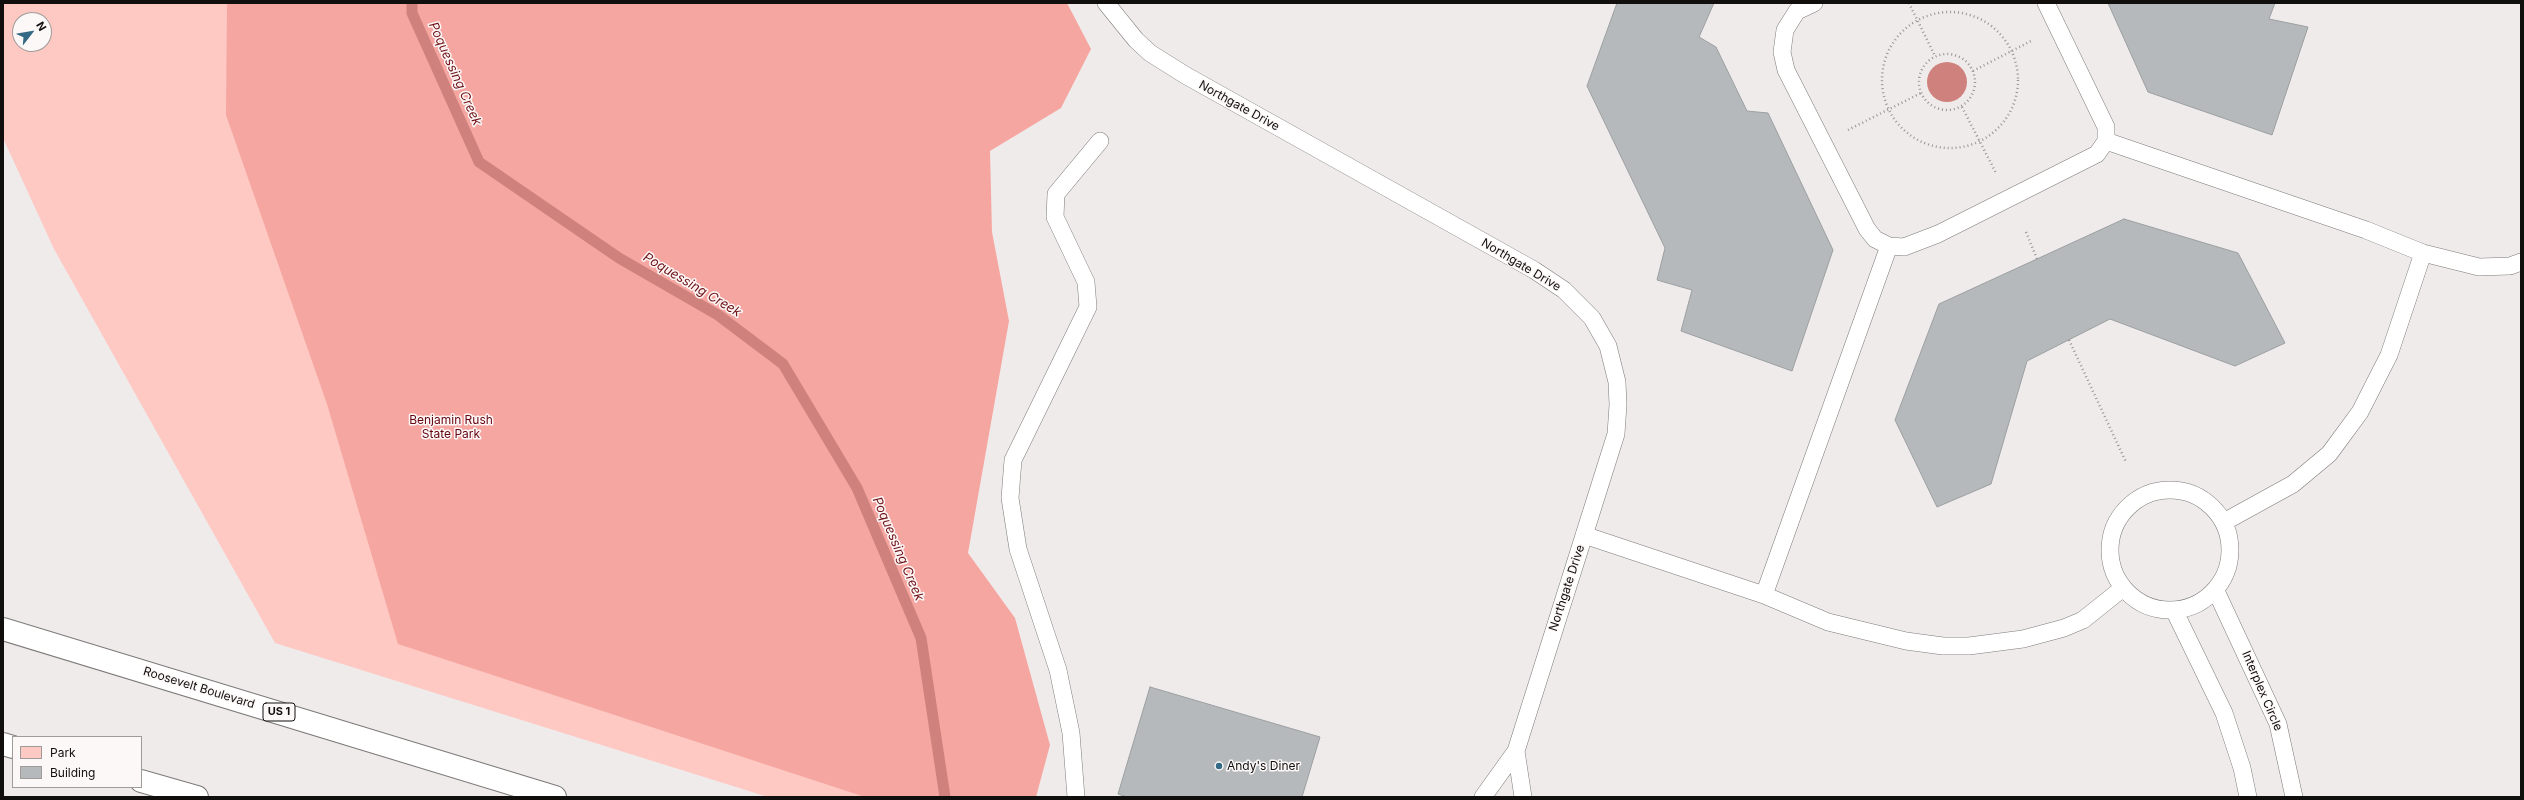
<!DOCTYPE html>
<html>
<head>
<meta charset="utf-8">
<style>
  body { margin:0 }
  #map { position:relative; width:2524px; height:800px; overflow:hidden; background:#f0ebeb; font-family:Inter,sans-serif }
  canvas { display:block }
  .frame { position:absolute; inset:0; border:4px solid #100f0e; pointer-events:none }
  .legend { position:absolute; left:12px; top:736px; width:130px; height:52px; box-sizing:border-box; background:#fdf8f8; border:1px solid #9e9b9a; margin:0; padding:5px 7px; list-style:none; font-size:12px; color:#100f0e }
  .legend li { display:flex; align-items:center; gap:8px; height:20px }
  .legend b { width:20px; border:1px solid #9e9b9a }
  .north { position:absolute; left:12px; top:12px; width:40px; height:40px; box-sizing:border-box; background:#fdf8f8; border:1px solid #9e9b9a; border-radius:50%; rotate:59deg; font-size:11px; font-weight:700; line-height:16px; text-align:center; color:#100f0e }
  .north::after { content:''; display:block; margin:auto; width:14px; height:18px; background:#346a85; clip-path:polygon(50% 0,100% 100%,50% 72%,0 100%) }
</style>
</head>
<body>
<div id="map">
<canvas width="2524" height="800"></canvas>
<div class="frame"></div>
<ul class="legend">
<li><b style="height:11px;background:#fec8c3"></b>Park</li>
<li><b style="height:11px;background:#b6b9bc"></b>Building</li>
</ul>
<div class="north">N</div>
</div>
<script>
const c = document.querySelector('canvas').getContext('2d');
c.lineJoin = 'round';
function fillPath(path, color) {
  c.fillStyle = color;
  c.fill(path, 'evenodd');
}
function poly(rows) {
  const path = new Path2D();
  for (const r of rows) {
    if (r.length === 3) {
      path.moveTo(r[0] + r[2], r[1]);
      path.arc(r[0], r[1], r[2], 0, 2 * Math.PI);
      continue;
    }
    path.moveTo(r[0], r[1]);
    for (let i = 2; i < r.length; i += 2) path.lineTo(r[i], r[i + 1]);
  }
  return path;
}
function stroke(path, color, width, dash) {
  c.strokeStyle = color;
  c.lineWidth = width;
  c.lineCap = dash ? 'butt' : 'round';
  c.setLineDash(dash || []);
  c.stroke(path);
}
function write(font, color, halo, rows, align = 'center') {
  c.font = font + ' Inter,sans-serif';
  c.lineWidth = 3;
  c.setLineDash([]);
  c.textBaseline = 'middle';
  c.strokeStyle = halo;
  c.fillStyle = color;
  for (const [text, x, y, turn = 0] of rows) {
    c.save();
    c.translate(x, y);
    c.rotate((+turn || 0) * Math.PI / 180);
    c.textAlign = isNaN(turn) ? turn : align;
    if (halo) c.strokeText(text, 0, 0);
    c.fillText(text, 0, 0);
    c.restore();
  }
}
fillPath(poly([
  [3,3,425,3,1026,797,768,797,275,643,54,249,3,138],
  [20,20,44,20,44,44,20,44]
]), '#fec8c3');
fillPath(poly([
  [227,3,1067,3,1091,49,1061,108,990,151,992,232,1009,321,968,553,1015,618,1050,745,1036,797,865,797,398,644,327,404,226,115]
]), '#f6a6a0');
fillPath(poly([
  [1947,82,20]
]), '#cf827d');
stroke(poly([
  [412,3,412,13,479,162,619,258,718,315,783,364,857,488,921,638,945,797]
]), '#cf827d', 11);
const building = poly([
  [1617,3,1714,3,1699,37,1716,47,1747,111,1768,113,1833,250,1792,371,1681,331,1692,290,1657,280,1665,248,1587,86,1617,3],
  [2108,3,2275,3,2269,19,2308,27,2272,135,2148,92,2108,3],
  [2124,219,2238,253,2285,343,2235,366,2110,319,2027,361,1991,484,1937,507,1895,420,1939,304,2124,219],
  [1150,687,1320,737,1302,797,1127,797,1118,794,1150,687]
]);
fillPath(building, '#b6b9bc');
stroke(building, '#9b9fa1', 1);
const lane = poly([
  [1106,3,1136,40,1150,53,1185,75,1534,270,1564,290,1592,318,1608,346,1617,382,1618,405,1616,434,1516,751,1483,797],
  [1814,3,1797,11,1785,30,1782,52,1786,70,1867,229,1875,239,1889,246,1904,247,1938,234,2097,154,2106,141,2106,127,2046,3],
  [2106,141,2366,230,2423,253,2479,267,2510,266,2521,262],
  [2170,550,60],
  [2224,522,2293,484,2329,454,2335,446,2360,412,2389,355,2423,253],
  [1584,535,1764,595,1828,622,1906,641,1943,646,1969,646,2023,639,2064,628,2083,620,2123,588],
  [2216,591,2278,724,2294,797],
  [1764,595,1889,246],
  [2174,610,2224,713,2242,768,2248,797],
  [1516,751,1523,797],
  [1076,797,1071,733,1058,670,1018,549,1010,498,1013,460,1088,307,1086,282,1055,217,1056,194,1100,141]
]);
const highway = poly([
  [3,629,555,797],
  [3,744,13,747],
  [141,781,197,797]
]);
stroke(lane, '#7e7a7a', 18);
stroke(highway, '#7e7a7a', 24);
stroke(poly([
  [1909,3,1935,56],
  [1950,80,68],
  [1947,82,28],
  [1973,71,2033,40],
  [1962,107,1996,173],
  [1848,130,1921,93],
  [2026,232,2037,259],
  [2069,340,2126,462]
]), '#999595', 2.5, [1, 3]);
stroke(lane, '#fff', 17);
stroke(highway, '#fff', 22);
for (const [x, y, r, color] of [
  [1219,766,4,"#346a85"]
]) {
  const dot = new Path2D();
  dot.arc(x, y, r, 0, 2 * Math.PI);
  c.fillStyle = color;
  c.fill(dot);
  stroke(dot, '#fdf8f8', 1.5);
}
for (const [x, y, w] of [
  [279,712,32]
]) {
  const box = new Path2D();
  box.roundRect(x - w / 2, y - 9, w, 18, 3);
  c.fillStyle = '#fdf8f8';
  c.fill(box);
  stroke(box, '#100f0e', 1);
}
write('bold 11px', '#100f0e', null, [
  ["US 1",279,712]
]);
write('12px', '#100f0e', '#fdf8f8', [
  ["Northgate Drive",1239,106,29],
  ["Northgate Drive",1521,265,31],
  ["Northgate Drive",1567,588,-72],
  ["Roosevelt Boulevard",199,688,17],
  ["Interplex Circle",2262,691,67]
]);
write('12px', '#64040f', '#fdf8f8', [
  ["Benjamin Rush",451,420],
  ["State Park",451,434]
]);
write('12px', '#100f0e', '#fdf8f8', [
  ["Andy's Diner",1227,766]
], 'left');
write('italic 13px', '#701419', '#fdf8f8', [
  ["Poquessing Creek",455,74,66],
  ["Poquessing Creek",692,285,31],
  ["Poquessing Creek",898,549,67]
]);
</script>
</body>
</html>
